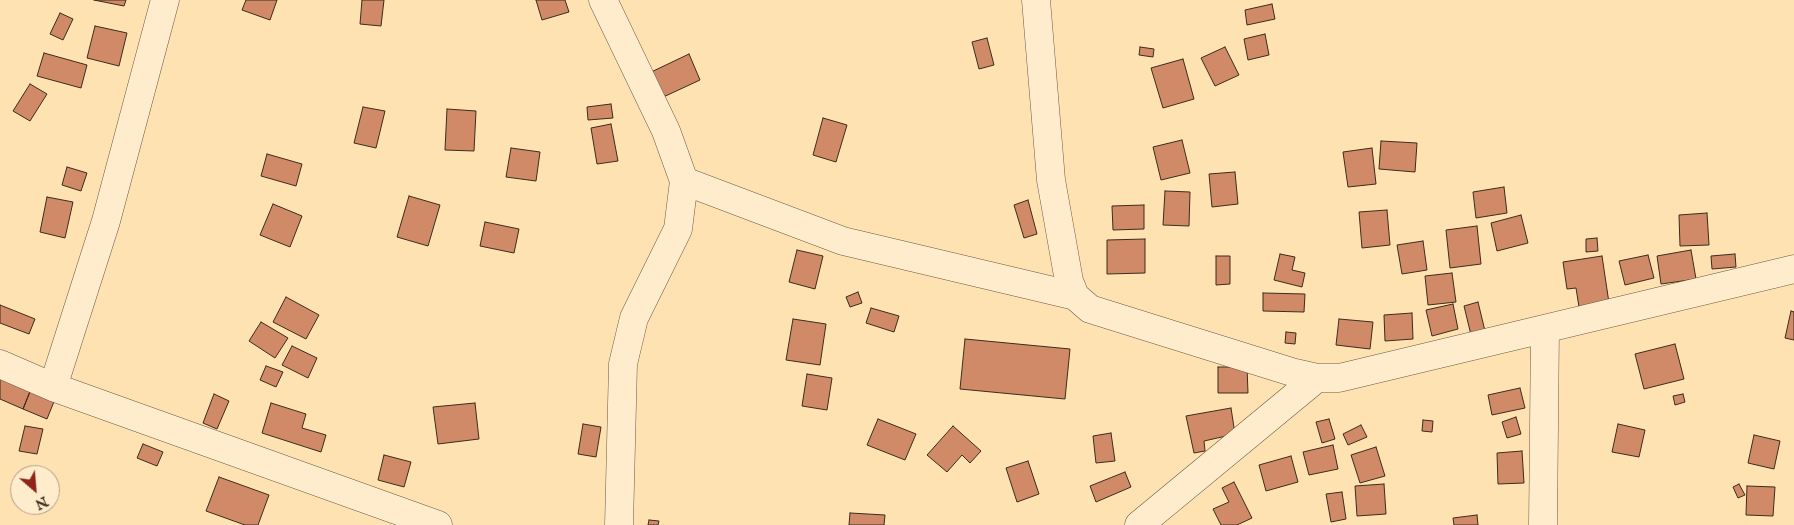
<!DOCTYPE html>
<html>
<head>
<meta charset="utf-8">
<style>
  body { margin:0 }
  #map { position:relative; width:1794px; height:525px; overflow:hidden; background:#ffe2b2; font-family:"IM FELL English",serif }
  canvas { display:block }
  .north { position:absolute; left:10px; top:465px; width:50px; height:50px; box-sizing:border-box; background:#ffeccd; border:1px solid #b19f87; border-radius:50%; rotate:153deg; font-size:14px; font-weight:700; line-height:20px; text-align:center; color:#3b2c1d }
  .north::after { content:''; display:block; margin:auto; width:18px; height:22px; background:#8f2418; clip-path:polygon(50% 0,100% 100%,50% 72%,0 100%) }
</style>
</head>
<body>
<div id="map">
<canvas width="1794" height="525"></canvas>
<div class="north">N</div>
</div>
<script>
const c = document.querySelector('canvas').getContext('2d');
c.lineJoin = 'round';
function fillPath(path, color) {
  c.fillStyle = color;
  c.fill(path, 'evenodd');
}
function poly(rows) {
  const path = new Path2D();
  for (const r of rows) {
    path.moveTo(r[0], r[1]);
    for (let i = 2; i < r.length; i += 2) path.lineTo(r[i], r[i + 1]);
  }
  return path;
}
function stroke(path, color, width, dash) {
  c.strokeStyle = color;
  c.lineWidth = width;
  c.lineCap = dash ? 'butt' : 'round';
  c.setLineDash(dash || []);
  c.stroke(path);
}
const building = poly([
  [94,0,126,0,124,6,94,0],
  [246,0,277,0,270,20,242,10,246,0],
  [362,0,384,0,381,26,360,24,362,0],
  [536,0,565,0,569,12,542,20,536,0],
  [1272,4,1275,19,1247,25,1245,10,1272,4],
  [60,13,73,19,63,40,50,34,60,13],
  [95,26,127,33,119,66,87,58,95,26],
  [1265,34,1269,55,1248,60,1244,39,1265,34],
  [987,38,994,65,979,69,972,42,987,38],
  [1140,47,1154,49,1153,57,1139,55,1140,47],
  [1225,47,1239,75,1215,86,1201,58,1225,47],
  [44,53,87,65,81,88,37,76,44,53],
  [689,54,700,80,659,99,647,74,689,54],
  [1183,59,1194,99,1163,108,1151,68,1183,59],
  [30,84,47,94,30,121,13,111,30,84],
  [611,104,613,118,588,120,587,107,611,104],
  [363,107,385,111,376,148,354,143,363,107],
  [447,109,476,111,474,151,445,150,447,109],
  [823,118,847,125,836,162,813,155,823,118],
  [611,124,618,161,597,164,591,128,611,124],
  [1182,140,1190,173,1161,180,1153,147,1182,140],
  [1381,141,1417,143,1415,172,1379,169,1381,141],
  [511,148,540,152,536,181,506,177,511,148],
  [1372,148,1376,184,1348,187,1343,152,1372,148],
  [267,154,302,164,296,186,261,176,267,154],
  [67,167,87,173,81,191,62,185,67,167],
  [1235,172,1238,204,1212,207,1209,174,1235,172],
  [1504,187,1507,213,1476,218,1473,192,1504,187],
  [1165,191,1190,192,1189,226,1163,225,1165,191],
  [409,196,440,205,428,246,397,237,409,196],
  [47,197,73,202,65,238,40,232,47,197],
  [1028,200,1037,234,1024,238,1014,205,1028,200],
  [273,204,302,216,290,247,260,235,273,204],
  [1144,205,1144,229,1113,230,1112,206,1144,205],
  [1387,210,1390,245,1362,248,1359,212,1387,210],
  [1707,213,1709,245,1680,246,1679,215,1707,213],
  [1521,215,1528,243,1497,251,1491,223,1521,215],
  [485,222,519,229,514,253,480,246,485,222],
  [1477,226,1481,264,1450,268,1446,230,1477,226],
  [1597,238,1598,251,1586,252,1586,239,1597,238],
  [1145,239,1145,273,1107,274,1107,240,1145,239],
  [1423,241,1427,270,1402,274,1397,245,1423,241],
  [797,250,823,256,815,289,789,282,797,250],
  [1691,250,1696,279,1661,284,1657,256,1691,250],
  [1280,254,1295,257,1292,270,1305,273,1302,287,1274,280,1280,254],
  [1735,254,1736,267,1712,269,1711,256,1735,254],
  [1648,255,1654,278,1625,285,1619,261,1648,255],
  [1216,256,1230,256,1230,284,1216,285,1216,256],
  [1602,256,1609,303,1579,307,1576,288,1567,289,1563,262,1602,256],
  [1452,273,1456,302,1428,305,1425,276,1452,273],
  [858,292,862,303,850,307,846,297,858,292],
  [1263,293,1305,294,1304,312,1263,311,1263,293],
  [286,297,319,315,306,339,273,322,286,297],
  [1478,302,1485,331,1471,335,1464,306,1478,302],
  [1453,304,1458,329,1432,336,1426,310,1453,304],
  [0,305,35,319,29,334,0,323,0,305],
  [871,308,899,316,894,332,866,323,871,308],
  [1791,311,1794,312,1794,340,1785,338,1791,311],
  [1412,313,1413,339,1385,341,1384,315,1412,313],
  [793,319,826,324,820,365,786,360,793,319],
  [1339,319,1373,322,1370,349,1336,345,1339,319],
  [261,322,288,338,275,358,249,341,261,322],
  [1286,332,1296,333,1295,344,1285,343,1286,332],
  [965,339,1070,349,1065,399,960,389,965,339],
  [1675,344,1684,379,1644,389,1635,354,1675,344],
  [292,346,317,358,308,378,282,365,292,346],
  [266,366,283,372,276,387,260,380,266,366],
  [1218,367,1247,367,1248,393,1218,393,1218,367],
  [807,374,832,378,827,410,802,406,807,374],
  [0,375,31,389,23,409,0,399,0,375],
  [1520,388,1525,408,1492,415,1488,395,1520,388],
  [31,389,55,399,47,419,23,409,31,389],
  [214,394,229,401,217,429,203,423,214,394],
  [1683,394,1685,402,1675,405,1673,396,1683,394],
  [271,403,306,414,302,428,326,435,321,452,262,433,271,403],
  [475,403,479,439,438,444,433,407,475,403],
  [1231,408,1235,434,1204,441,1205,451,1194,453,1186,416,1231,408],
  [1516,417,1521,434,1507,438,1502,422,1516,417],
  [878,419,916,434,905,460,867,445,878,419],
  [1329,419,1335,439,1322,443,1316,422,1329,419],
  [1423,420,1433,421,1432,432,1422,431,1423,420],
  [583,424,601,427,596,457,578,454,583,424],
  [1618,424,1645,430,1639,457,1612,452,1618,424],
  [1361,425,1367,437,1348,445,1343,434,1361,425],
  [25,426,43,429,37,454,19,451,25,426],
  [953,426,981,451,970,463,962,455,947,472,927,455,953,426],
  [1111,433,1115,461,1096,463,1093,436,1111,433],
  [1754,435,1780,441,1774,469,1748,463,1754,435],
  [143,444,163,452,157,466,137,458,143,444],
  [1333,445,1338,469,1309,475,1303,452,1333,445],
  [1376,447,1385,476,1360,483,1351,455,1376,447],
  [1522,451,1524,483,1498,484,1497,453,1522,451],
  [384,455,411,462,404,487,378,480,384,455],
  [1291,456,1298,482,1266,491,1259,465,1291,456],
  [1028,461,1039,494,1017,502,1006,468,1028,461],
  [1125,472,1131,487,1096,502,1090,486,1125,472],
  [219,477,269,495,258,525,245,525,206,511,219,477],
  [1234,482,1252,518,1237,525,1221,525,1213,509,1229,502,1222,488,1234,482],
  [1384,484,1386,514,1357,516,1355,486,1384,484],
  [1739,484,1745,495,1738,498,1733,487,1739,484],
  [1747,486,1775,487,1773,516,1746,515,1747,486],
  [1342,492,1346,519,1331,522,1326,494,1342,492],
  [850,513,885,515,884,525,849,525,850,513],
  [1477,515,1478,525,1454,525,1453,518,1477,515],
  [649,520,659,521,658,525,648,525,649,520]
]);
fillPath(building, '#d18a68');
stroke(building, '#3b2c1d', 1);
const street = poly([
  [603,0,666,131,684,181,678,229,634,318,623,364,619,525],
  [1036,0,1051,180,1069,281,1075,296,1090,309,1295,373,1317,378,1339,378,1794,269],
  [684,181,843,241,1075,296],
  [0,364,53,387,438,525],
  [53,387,106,221,165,0],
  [1139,525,1317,378],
  [1543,525,1545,329]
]);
stroke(street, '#6c5a42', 29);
stroke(street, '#ffeccd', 28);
</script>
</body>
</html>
